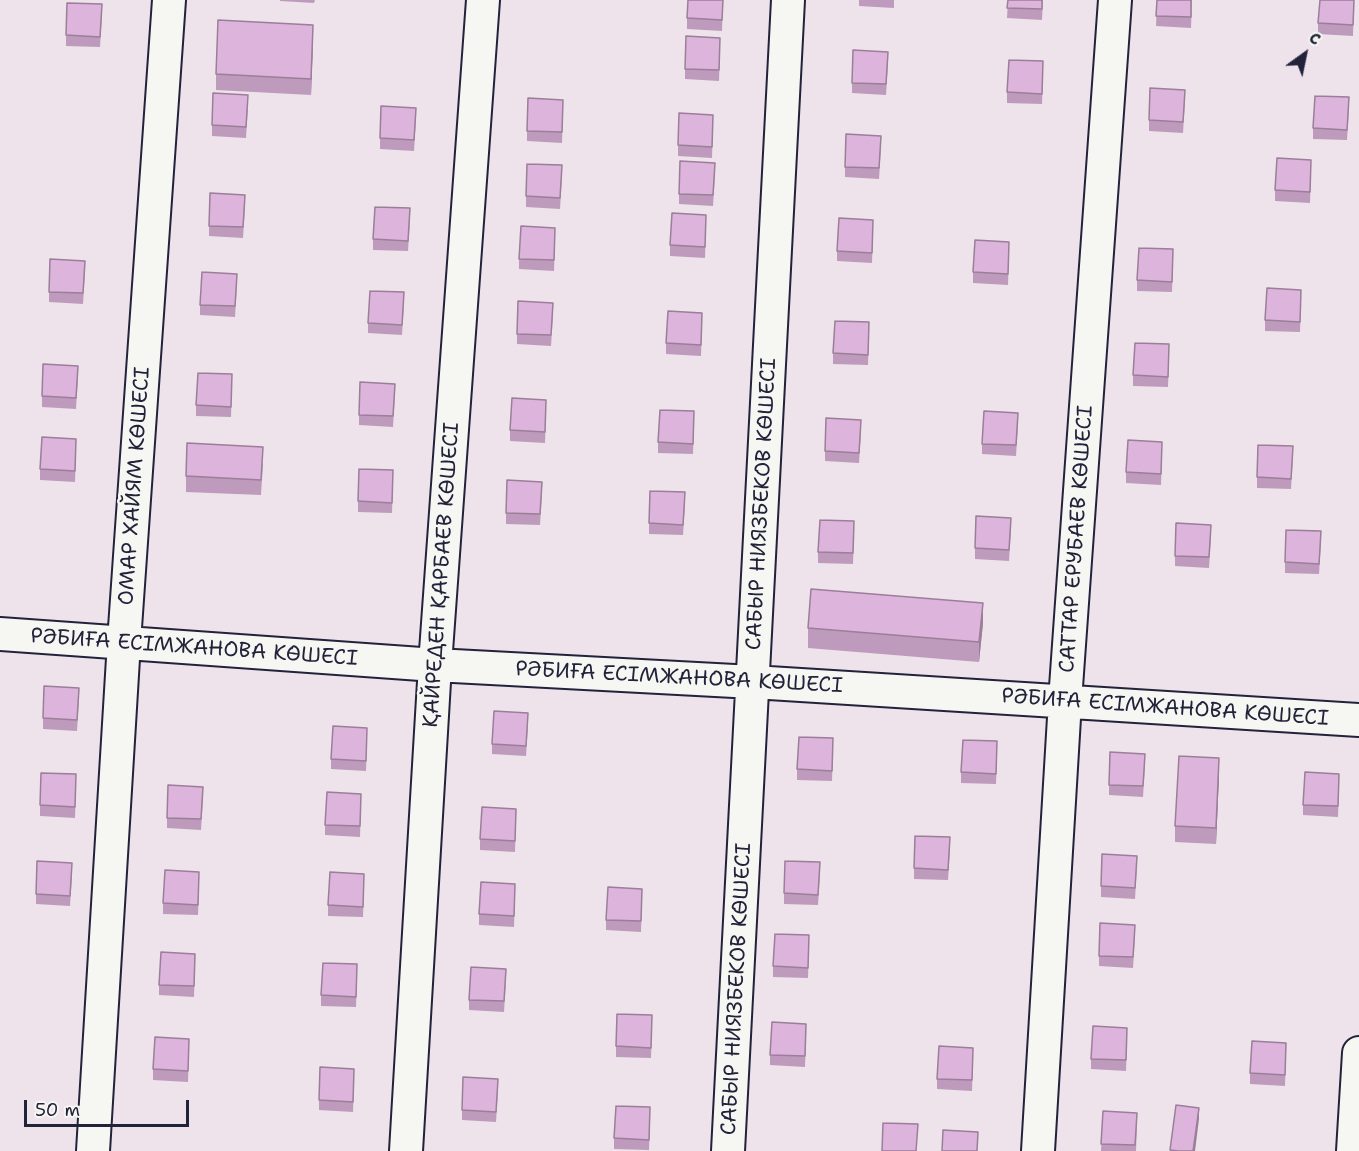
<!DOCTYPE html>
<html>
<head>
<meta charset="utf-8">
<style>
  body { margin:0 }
  #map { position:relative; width:1359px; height:1151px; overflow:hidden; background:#eee2eb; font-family:"Shantell Sans",sans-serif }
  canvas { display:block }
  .north { position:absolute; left:1275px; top:24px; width:60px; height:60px; -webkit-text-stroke:4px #f6f6f2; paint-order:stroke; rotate:33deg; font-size:16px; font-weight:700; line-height:24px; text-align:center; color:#22223b }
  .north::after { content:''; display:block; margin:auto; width:21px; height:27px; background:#22223b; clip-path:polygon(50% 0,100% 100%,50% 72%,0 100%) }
  .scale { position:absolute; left:24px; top:1100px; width:165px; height:27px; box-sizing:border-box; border:3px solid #22223b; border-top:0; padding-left:8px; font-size:18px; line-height:21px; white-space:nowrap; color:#22223b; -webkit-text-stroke:4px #f6f6f2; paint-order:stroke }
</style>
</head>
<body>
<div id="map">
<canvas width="1359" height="1151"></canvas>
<div class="north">С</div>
<div class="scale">50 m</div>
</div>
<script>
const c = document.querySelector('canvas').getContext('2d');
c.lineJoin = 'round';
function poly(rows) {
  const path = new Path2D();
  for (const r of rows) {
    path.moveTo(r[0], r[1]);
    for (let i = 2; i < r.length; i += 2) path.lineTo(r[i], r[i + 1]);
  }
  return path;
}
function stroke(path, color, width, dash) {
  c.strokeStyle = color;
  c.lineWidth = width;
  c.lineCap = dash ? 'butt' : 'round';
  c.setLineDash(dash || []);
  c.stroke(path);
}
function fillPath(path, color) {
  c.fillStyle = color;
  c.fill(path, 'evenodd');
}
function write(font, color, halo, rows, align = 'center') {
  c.font = font + ' "Shantell Sans",sans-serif';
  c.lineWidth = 5;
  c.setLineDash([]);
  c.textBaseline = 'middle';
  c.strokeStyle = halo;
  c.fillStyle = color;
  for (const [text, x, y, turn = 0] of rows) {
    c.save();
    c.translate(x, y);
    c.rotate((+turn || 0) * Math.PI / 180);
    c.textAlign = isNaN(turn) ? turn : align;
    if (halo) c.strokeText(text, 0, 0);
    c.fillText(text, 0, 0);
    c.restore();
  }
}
const minor = poly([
  [0,634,435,665,753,682,1359,720],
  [93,1151,124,642,169,0],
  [406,1151,435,665,483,0],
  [728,1151,788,0],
  [1038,1151,1065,701,1115,0],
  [1353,1151,1359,1053]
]);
stroke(minor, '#22223b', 36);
stroke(minor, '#f6f6f2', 32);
fillPath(poly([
  [280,0,315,0,314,3,280,1],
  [723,0,722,31,687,29,687,18],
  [859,0,894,0,894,8,859,6],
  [1008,0,1043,0,1042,20,1007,18],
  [1157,0,1192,0,1191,28,1156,26],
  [1354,0,1353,36,1318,34,1318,23],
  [102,15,100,47,66,46,66,35],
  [313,41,311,95,216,90,216,74],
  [720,49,719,81,685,79,685,69],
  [888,63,886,95,852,93,852,83],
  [1043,72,1042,104,1007,103,1007,92],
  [1185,100,1183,133,1149,131,1149,120],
  [248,105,246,138,212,136,212,125],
  [1349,108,1347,140,1313,139,1313,128],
  [563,111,562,143,527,141,527,131],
  [416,118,414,151,380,149,380,138],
  [713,125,712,158,678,156,678,145],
  [881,147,879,179,845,177,845,167],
  [1311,170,1310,203,1275,201,1275,190],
  [715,173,713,206,679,204,679,194],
  [562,176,560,209,526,207,526,196],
  [245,206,243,238,209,236,209,226],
  [410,219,408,251,373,250,373,239],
  [706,225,705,258,670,256,670,245],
  [873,231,872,263,837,261,837,251],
  [555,239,554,271,519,269,519,259],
  [1009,252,1008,285,973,283,973,272],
  [1173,260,1172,292,1137,291,1137,280],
  [85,272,83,304,49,302,49,292],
  [237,284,235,317,200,315,200,305],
  [1301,300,1300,332,1265,331,1265,320],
  [404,303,402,335,368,333,368,323],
  [553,314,551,346,517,344,517,334],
  [702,323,701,356,666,354,666,343],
  [869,333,868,365,833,364,833,353],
  [1169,355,1168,387,1133,386,1133,375],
  [78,376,76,409,42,407,42,396],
  [232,385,231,417,196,416,196,405],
  [395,394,393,427,359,425,359,415],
  [546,410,545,443,510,441,510,430],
  [694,422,693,454,658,453,658,442],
  [1018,424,1016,456,982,454,982,444],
  [861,431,859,463,825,461,825,451],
  [76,449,75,482,40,480,40,469],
  [1162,452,1161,485,1126,483,1126,472],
  [1293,457,1291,489,1257,488,1257,477],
  [263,463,261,495,186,492,186,476],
  [393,481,392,513,358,512,358,501],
  [542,493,540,525,506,524,506,513],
  [685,503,683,535,649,534,649,523],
  [1011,528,1009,561,975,559,975,548],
  [854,532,853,564,818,563,818,552],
  [1211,536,1209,568,1175,566,1175,556],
  [1321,542,1319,574,1285,573,1285,562],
  [983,623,979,662,808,648,808,628],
  [79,698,77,731,43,729,43,718],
  [528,724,526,756,492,754,492,744],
  [367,739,366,771,331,769,331,759],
  [833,749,832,781,797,780,797,769],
  [997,752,996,784,961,783,961,772],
  [1145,765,1143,797,1109,795,1109,785],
  [1219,774,1216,844,1175,842,1175,826],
  [76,785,75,818,40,816,40,805],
  [1339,785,1338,817,1303,815,1303,805],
  [203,798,201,830,167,828,167,818],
  [361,804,360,837,325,835,325,825],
  [516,819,515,852,480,850,480,839],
  [950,848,948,880,914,879,914,868],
  [1137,866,1135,899,1101,897,1101,886],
  [820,873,818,905,784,904,784,893],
  [72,874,70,906,36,904,36,894],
  [199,883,198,915,163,914,163,903],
  [364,885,363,917,328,916,328,905],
  [515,894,514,927,479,925,479,914],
  [642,900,641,932,606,930,606,920],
  [1135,936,1133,968,1099,966,1099,956],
  [809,946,808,978,773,977,773,966],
  [195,964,194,997,159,995,159,985],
  [357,975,356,1007,321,1006,321,995],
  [506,980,504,1012,469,1010,469,1000],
  [652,1026,651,1058,616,1057,616,1046],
  [806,1035,805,1067,770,1065,770,1055],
  [1127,1039,1126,1071,1091,1069,1091,1059],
  [189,1049,188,1082,153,1080,153,1069],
  [1286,1053,1285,1086,1250,1084,1250,1073],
  [973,1059,972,1091,937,1089,937,1079],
  [354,1080,353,1112,319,1110,319,1100],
  [498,1090,496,1122,462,1120,462,1110],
  [1103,1111,1137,1124,1136,1151,1101,1151],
  [650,1118,649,1150,614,1149,614,1138]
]), '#be9bbc');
fillPath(poly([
  [313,25,313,41,311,95,311,79],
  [983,603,983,623,979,662,979,642],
  [1219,758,1219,774,1216,844,1216,828],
  [1199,1108,1199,1119,1195,1151,1193,1151]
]), '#9b7e99');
const building = poly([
  [688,0,723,0,722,20,687,18,688,0],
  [1008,0,1042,0,1042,9,1007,8,1008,0],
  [1157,0,1191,0,1191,17,1156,16,1157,0],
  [1320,0,1354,0,1353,25,1318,23,1320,0],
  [67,3,102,4,100,37,66,35,67,3],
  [218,20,313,25,311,79,216,74,218,20],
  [686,36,720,38,719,70,685,69,686,36],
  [853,50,888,52,886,84,852,83,853,50],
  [1009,60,1043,61,1042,94,1007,92,1009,60],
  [1150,88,1185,90,1183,122,1149,120,1150,88],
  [213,93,248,95,246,127,212,125,213,93],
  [1315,96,1349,97,1347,130,1313,128,1315,96],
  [528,98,563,100,562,132,527,131,528,98],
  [381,106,416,108,414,140,380,138,381,106],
  [679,113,713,115,712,147,678,145,679,113],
  [846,134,881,136,879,168,845,167,846,134],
  [1277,158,1311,160,1310,192,1275,190,1277,158],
  [680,161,715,163,713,195,679,194,680,161],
  [527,164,562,165,560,198,526,196,527,164],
  [210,193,245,195,243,227,209,226,210,193],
  [375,207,410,208,408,241,373,239,375,207],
  [672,213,706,215,705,247,670,245,672,213],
  [839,218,873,220,872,253,837,251,839,218],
  [521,226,555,228,554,260,519,259,521,226],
  [975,240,1009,242,1008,274,973,272,975,240],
  [1139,248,1173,249,1172,282,1137,280,1139,248],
  [50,259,85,261,83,293,49,292,50,259],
  [202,272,237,274,235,306,200,305,202,272],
  [1267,288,1301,290,1300,322,1265,320,1267,288],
  [370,291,404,292,402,325,368,323,370,291],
  [518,301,553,303,551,335,517,334,518,301],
  [668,311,702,313,701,345,666,343,668,311],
  [835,321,869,322,868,355,833,353,835,321],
  [1135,343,1169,344,1168,377,1133,375,1135,343],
  [43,364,78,366,76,398,42,396,43,364],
  [198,373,232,374,231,407,196,405,198,373],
  [360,382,395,384,393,416,359,415,360,382],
  [512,398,546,400,545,432,510,430,512,398],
  [660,410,694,411,693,444,658,442,660,410],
  [984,411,1018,413,1016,445,982,444,984,411],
  [826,418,861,420,859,453,825,451,826,418],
  [42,437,76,439,75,471,40,469,42,437],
  [1128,440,1162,442,1161,474,1126,472,1128,440],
  [187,443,263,447,261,480,186,476,187,443],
  [1258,445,1293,446,1291,479,1257,477,1258,445],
  [359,469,393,470,392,503,358,501,359,469],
  [507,480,542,482,540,514,506,513,507,480],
  [650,491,685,492,683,525,649,523,650,491],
  [976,516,1011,518,1009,550,975,548,976,516],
  [820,520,854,521,853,553,818,552,820,520],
  [1176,523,1211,525,1209,557,1175,556,1176,523],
  [1286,530,1321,531,1319,564,1285,562,1286,530],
  [811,589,983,603,979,642,808,628,811,589],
  [44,686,79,688,77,720,43,718,44,686],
  [494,711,528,713,526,746,492,744,494,711],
  [333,726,367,728,366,761,331,759,333,726],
  [799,737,833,738,832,771,797,769,799,737],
  [963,740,997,741,996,774,961,772,963,740],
  [1110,752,1145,754,1143,786,1109,785,1110,752],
  [1179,756,1219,758,1216,828,1175,826,1179,756],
  [1305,772,1339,774,1338,806,1303,805,1305,772],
  [41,773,76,774,75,807,40,805,41,773],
  [168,785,203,787,201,819,167,818,168,785],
  [327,792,361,794,360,826,325,825,327,792],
  [482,807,516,809,515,841,480,839,482,807],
  [915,836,950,837,948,870,914,868,915,836],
  [1102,854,1137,856,1135,888,1101,886,1102,854],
  [37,861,72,863,70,896,36,894,37,861],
  [785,861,820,862,818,895,784,893,785,861],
  [165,870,199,872,198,905,163,903,165,870],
  [330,872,364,874,363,907,328,905,330,872],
  [481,882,515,884,514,916,479,914,481,882],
  [608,887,642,889,641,921,606,920,608,887],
  [1100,923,1135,925,1133,957,1099,956,1100,923],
  [775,934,809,935,808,968,773,966,775,934],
  [161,952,195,954,194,986,159,985,161,952],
  [323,963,357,964,356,997,321,995,323,963],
  [471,967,506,969,504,1001,469,1000,471,967],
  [617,1014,652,1015,651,1048,616,1046,617,1014],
  [772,1022,806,1024,805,1056,770,1055,772,1022],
  [1093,1026,1127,1028,1126,1060,1091,1059,1093,1026],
  [155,1037,189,1039,188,1071,153,1069,155,1037],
  [1252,1041,1286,1043,1285,1075,1250,1073,1252,1041],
  [939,1046,973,1048,972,1080,937,1079,939,1046],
  [320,1067,354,1069,353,1102,319,1100,320,1067],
  [463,1077,498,1079,496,1112,462,1110,463,1077],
  [1176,1105,1199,1108,1193,1151,1178,1151,1170,1150,1176,1105],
  [616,1106,650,1107,649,1140,614,1138,616,1106],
  [1103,1111,1137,1113,1135,1145,1101,1144,1103,1111],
  [883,1123,918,1124,916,1151,882,1151,883,1123],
  [943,1130,978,1132,977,1151,942,1151,943,1130]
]);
fillPath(building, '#ddb4db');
stroke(building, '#9b7e99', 1.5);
write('21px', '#22223b', '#f6f6f2', [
  ["ОМАР ХАЙЯМ КӨШЕСІ",135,486,-86],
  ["САБЫР НИЯЗБЕКОВ КӨШЕСІ",762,504,-87],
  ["САТТАР ЕРУБАЕВ КӨШЕСІ",1077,539,-86],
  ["ҚАЙРЕДЕН ҚАРБАЕВ КӨШЕСІ",442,575,-86],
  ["РӘБИҒА ЕСІМЖАНОВА КӨШЕСІ",194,648,4],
  ["РӘБИҒА ЕСІМЖАНОВА КӨШЕСІ",679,678,3],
  ["РӘБИҒА ЕСІМЖАНОВА КӨШЕСІ",1165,708,4],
  ["САБЫР НИЯЗБЕКОВ КӨШЕСІ",737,989,-87]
]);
</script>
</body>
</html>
